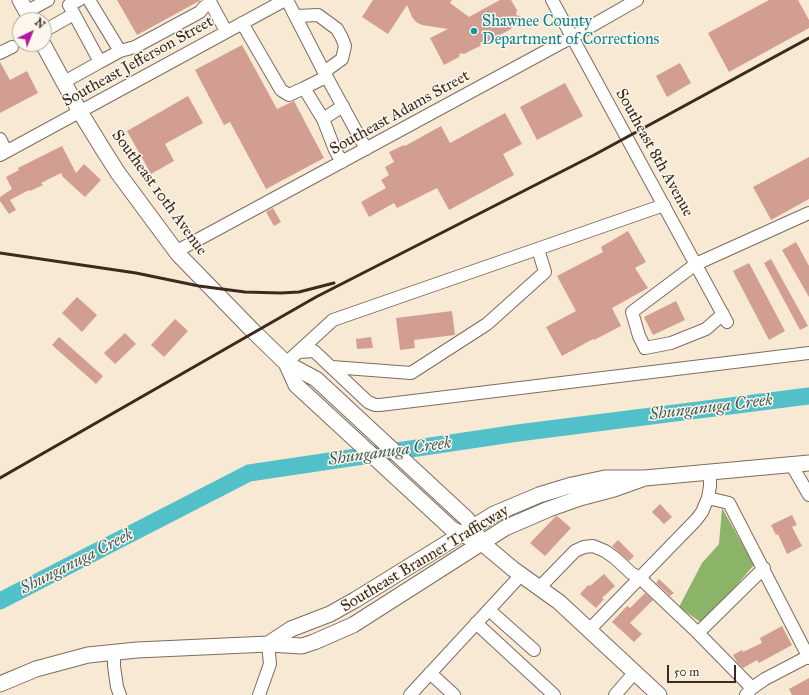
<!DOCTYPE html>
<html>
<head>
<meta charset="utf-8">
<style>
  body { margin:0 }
  #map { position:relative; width:809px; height:695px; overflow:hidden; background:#f7e9d4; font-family:"IM FELL Great Primer",serif }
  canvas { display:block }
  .north { position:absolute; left:12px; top:12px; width:40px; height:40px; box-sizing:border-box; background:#fbf7ec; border:1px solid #aea59a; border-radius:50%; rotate:43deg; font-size:11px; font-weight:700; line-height:16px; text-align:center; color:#3b2a1e }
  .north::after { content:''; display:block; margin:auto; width:14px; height:18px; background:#b5179e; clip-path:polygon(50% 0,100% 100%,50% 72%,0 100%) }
  .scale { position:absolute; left:667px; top:665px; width:69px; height:18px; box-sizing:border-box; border:2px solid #3b2a1e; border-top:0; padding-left:5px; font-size:12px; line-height:14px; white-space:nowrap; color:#3b2a1e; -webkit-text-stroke:3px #fbf7ec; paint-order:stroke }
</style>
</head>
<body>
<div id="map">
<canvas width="809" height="695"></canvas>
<div class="north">N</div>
<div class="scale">50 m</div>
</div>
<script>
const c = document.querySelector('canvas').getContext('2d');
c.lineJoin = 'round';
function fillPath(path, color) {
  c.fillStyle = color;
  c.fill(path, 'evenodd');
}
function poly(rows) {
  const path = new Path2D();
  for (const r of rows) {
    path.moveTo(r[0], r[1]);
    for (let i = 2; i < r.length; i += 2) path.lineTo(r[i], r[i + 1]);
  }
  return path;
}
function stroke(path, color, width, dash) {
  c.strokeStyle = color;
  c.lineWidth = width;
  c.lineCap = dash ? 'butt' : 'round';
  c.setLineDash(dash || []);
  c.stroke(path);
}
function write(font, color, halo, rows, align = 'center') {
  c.font = font + ' "IM FELL Great Primer",serif';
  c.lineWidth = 3;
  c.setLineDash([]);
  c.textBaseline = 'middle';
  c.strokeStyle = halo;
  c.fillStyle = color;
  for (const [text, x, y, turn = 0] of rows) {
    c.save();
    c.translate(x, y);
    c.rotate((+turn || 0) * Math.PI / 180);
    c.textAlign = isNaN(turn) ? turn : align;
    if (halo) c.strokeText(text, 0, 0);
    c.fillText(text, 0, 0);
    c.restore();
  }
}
fillPath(poly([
  [722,508,754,565,703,624,679,607,702,563,719,544]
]), '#8cb469');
stroke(poly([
  [0,601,249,473,518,433,809,396]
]), '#52c0c9', 17);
fillPath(poly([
  [117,0,201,0,137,35],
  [373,0,452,0,450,3,469,17,500,0,511,0,517,10,516,15,520,16,523,22,517,26,513,24,511,29,485,43,481,42,480,46,464,54,460,53,459,57,444,65,430,38,448,29,422,25,416,22,412,17,407,5,388,34,362,17],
  [769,0,798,0,809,20,809,28,729,72,708,33],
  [242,45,277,109,294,101,324,158,266,189,230,122,224,125,195,70],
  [0,62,10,80,27,71,38,93,0,113],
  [680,63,691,83,667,97,656,76],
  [565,83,583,116,537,140,520,107],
  [188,96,203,123,165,144,174,161,151,174,127,131],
  [505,113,522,144,503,154,514,175,449,210,437,188,397,208,394,203,369,217,361,202,386,188,381,180,389,175,385,167,394,162,389,152,404,145,405,146,441,126,450,143],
  [62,146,76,173,84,164,101,180,85,197,63,177,61,173,41,183,43,185,30,191,29,190,10,200,16,210,9,214,0,201,0,197,12,189,6,177,19,170,18,168],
  [809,157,809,199,771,220,753,187],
  [273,208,281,222,274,226,266,212],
  [628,231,646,262,635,268,648,288,612,308,621,326,594,340,593,339,562,356,546,327,576,311,557,276,603,252,601,247],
  [796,242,809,266,809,297,782,250],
  [771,259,808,326,800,330,764,263],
  [749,263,785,331,769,340,733,271],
  [77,297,97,315,82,332,62,313],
  [676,301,685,320,653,335,644,317],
  [452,311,455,335,414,340,415,348,400,350,396,318],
  [175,319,188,331,164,357,151,345],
  [125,333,136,344,115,364,104,353],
  [59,337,103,376,96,384,52,345],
  [371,337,373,348,357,349,356,339],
  [660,504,672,517,664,524,652,512],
  [792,515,797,525,792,527,802,546,787,554,778,534,776,535,771,525],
  [557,516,571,528,545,556,530,543,555,517],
  [618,540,634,556,629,561,612,546],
  [604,574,615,586,602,598,604,599,596,608,580,594,588,585,590,586],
  [659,579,674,593,670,596,656,583],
  [645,593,653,600,630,623,642,634,634,642,612,622,627,606,630,608],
  [782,626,792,645,759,663,757,660,743,668,737,662,733,655,742,650,743,652,762,643,760,638],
  [809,678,809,695,792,695,789,689]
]), '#d29e91');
const minor = poly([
  [89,0,120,51],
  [209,0,226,31],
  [287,0,324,72,366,149],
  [552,0,727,322],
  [26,12,48,0],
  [74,14,69,5,79,0],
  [296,16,318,15,337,29,342,38,345,46,342,59,324,72],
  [242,23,281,90,289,95,304,88,323,119,335,150,342,162],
  [44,31,74,14,100,62,64,82],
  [0,53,12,47],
  [100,62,120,51,135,47,200,12,204,7,211,3],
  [304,88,326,77],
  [323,119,343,106],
  [0,139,6,151],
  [0,155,285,0],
  [177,251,572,37,637,0],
  [723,314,706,329,671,343,645,348,639,336,632,312,696,264,809,213],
  [298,352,333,320,664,205],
  [286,363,298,352,314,351,368,402,375,405,380,405,809,353],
  [332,367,411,373,487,324,545,272,538,249],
  [791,464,809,495],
  [708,498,729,503,809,658],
  [539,588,575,551,584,547,593,546,605,551,615,558,631,573,640,578,698,633,752,688],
  [489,610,534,650],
  [476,623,554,695],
  [589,630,696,520,702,512,708,498,710,486,710,471],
  [698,633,764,568],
  [114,653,114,666,117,687,120,695],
  [430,673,454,695],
  [259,695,270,664,268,644],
  [410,695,521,575],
  [615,695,635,672],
  [746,695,752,688,765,679,809,656]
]);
const major = poly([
  [20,0,31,20],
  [43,44,80,112,104,151,118,173,178,254,254,332,286,363,316,379,467,519,482,543,513,569,559,602,659,695],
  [286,363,296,385,452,529,468,537],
  [268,644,291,629,330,614,355,600,494,514,539,495,572,485,605,478,645,478,809,463],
  [0,684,36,669,88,655,137,650,268,644,302,646,314,642,353,625,505,528,549,509,580,498,614,489,645,478]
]);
stroke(minor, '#7d6d5e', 14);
stroke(major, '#7d6d5e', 17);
stroke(minor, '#fff', 12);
stroke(major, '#fff', 15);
stroke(poly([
  [0,253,136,273,199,286,245,292,281,293,299,292,334,283],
  [0,478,316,297,594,155,809,38]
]), '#3b2a1e', 3);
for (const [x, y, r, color] of [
  [474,31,4,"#0f9aa8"]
]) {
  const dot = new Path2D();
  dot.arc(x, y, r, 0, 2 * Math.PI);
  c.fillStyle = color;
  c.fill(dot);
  stroke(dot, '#fbf7ec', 1.5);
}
write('16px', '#0d838f', '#fbf7ec', [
  ["Shawnee County",482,22],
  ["Department of Corrections",482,40]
], 'left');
write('16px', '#3b2a1e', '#fbf7ec', [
  ["Southeast Jefferson Street",138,62,-29],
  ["Southeast Adams Street",400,113,-29],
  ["Southeast 8th Avenue",654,153,61],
  ["Southeast 10th Avenue",159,193,54],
  ["Southeast Branner Trafficway",425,559,-31]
]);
write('italic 17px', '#435e5a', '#fbf7ec', [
  ["Shunganuga Creek",711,408,-7],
  ["Shunganuga Creek",390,452,-8],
  ["Shunganuga Creek",77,562,-27]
]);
</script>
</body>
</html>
